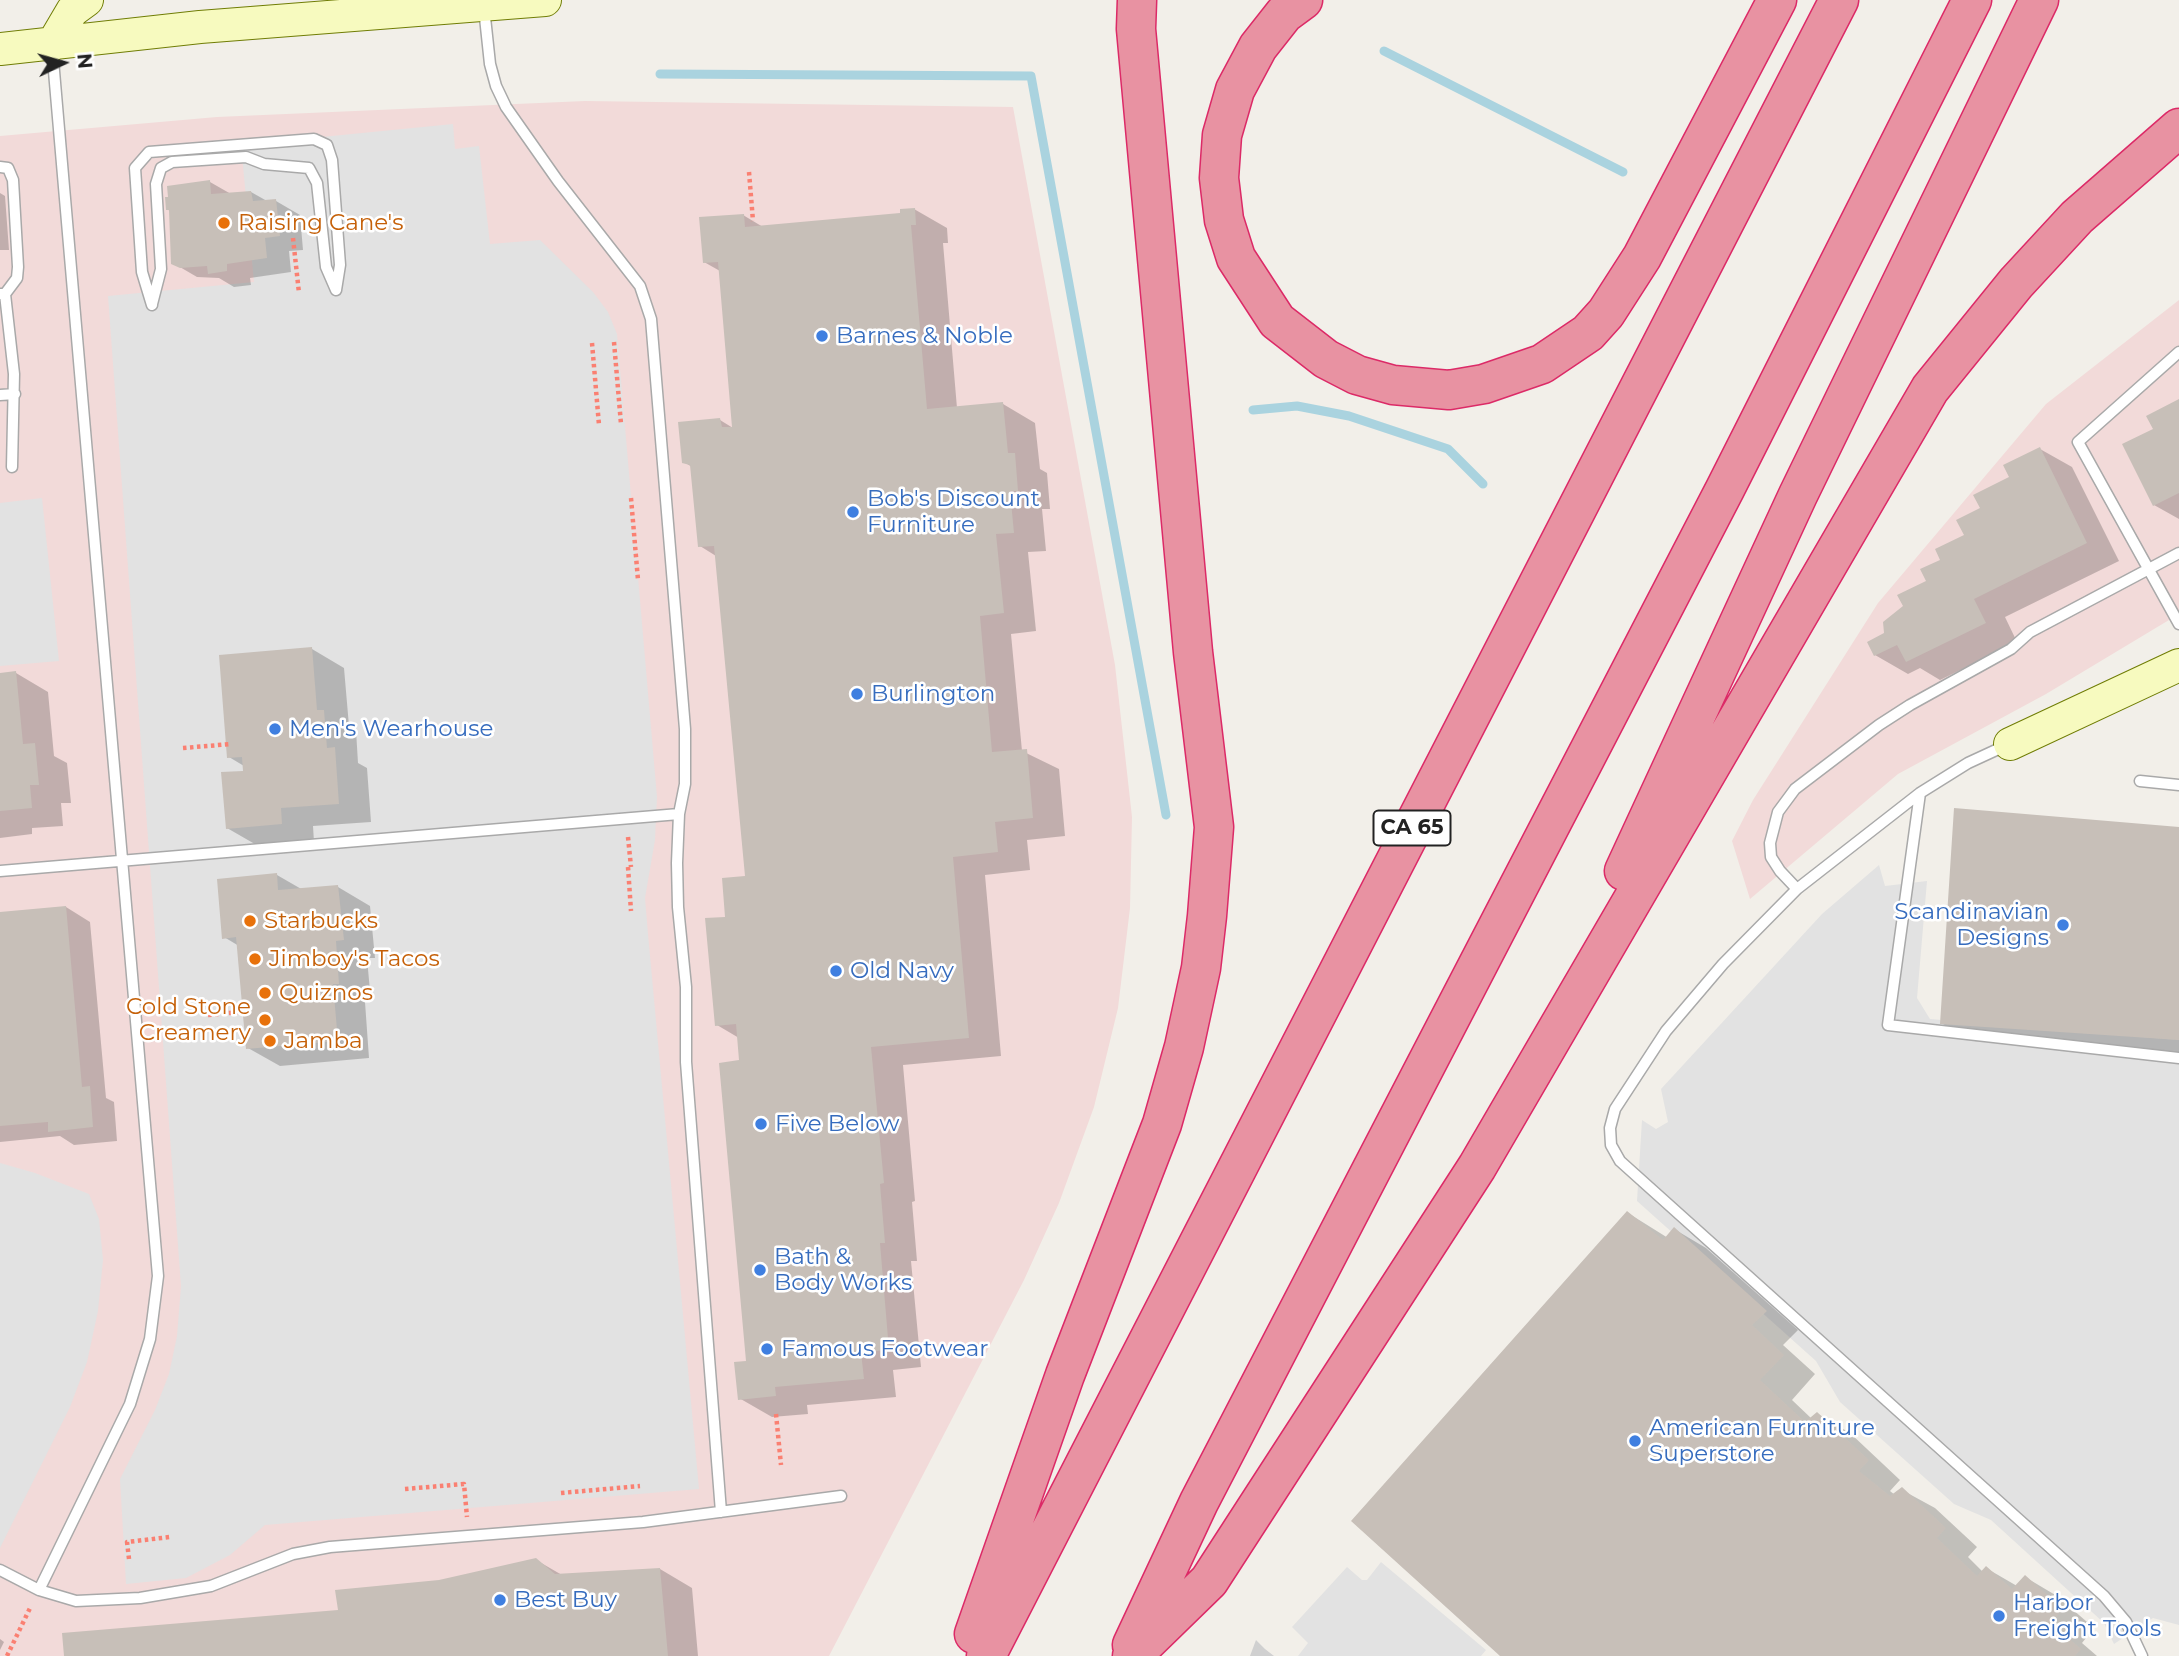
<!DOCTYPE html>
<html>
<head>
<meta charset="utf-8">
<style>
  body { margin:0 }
  #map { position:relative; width:2179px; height:1656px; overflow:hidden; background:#f2efe9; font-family:Montserrat,sans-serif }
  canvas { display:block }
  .north { position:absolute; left:28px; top:28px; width:70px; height:70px; -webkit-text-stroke:5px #fff; paint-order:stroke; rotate:85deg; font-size:19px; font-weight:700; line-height:28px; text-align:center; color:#222 }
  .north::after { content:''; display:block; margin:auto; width:24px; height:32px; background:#222; clip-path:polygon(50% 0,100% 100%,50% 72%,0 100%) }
</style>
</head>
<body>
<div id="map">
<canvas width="2179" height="1656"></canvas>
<div class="north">N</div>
</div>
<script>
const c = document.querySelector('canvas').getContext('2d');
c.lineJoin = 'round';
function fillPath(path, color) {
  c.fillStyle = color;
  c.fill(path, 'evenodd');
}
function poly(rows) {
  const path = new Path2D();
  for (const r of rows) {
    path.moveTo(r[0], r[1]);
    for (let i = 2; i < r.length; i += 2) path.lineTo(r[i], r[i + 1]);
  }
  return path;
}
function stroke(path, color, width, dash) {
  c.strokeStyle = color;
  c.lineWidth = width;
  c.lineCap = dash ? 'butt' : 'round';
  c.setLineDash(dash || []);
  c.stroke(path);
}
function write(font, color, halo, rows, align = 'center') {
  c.font = font + ' Montserrat,sans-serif';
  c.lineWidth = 5;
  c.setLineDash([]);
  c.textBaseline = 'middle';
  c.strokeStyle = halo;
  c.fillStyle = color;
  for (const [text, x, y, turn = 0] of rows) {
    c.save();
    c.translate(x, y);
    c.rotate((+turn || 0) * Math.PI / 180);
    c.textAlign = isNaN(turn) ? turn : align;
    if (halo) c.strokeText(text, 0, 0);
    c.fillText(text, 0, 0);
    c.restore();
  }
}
fillPath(poly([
  [585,101,1013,107,1115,665,1132,817,1130,908,1118,1008,1094,1107,1059,1203,1024,1280,829,1656,0,1656,0,136,217,117],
  [2179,300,2179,614,2046,694,1898,774,1750,899,1732,841,1753,800,1878,603,2046,404]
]), '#f2dad9');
fillPath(poly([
  [1256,1640,1265,1649,1274,1656,1250,1656]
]), '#d0d0d0');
fillPath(poly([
  [453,124,455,149,479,146,490,244,540,240,593,292,608,312,617,334,657,797,655,840,645,898,648,934,699,1489,265,1525,230,1555,186,1578,126,1584,120,1479,155,1410,169,1374,177,1336,181,1286,108,296,254,282,241,145],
  [42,498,59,661,0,666,0,503],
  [1879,865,1885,886,1927,881,1917,998,1930,1019,2179,1040,2179,1625,2153,1618,2114,1644,2104,1623,1991,1520,1954,1504,1840,1402,1816,1361,1637,1201,1642,1120,1656,1129,1668,1122,1661,1089,1822,914],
  [0,1163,35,1173,89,1194,99,1219,103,1260,98,1311,87,1362,70,1407,0,1548],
  [1381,1562,1486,1650,1481,1656,1298,1656,1308,1643,1292,1627,1347,1567,1362,1580,1367,1580]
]), '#e2e2e2');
fillPath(poly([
  [210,182,231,194,251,192,267,201,276,201,300,215,303,250,289,251,291,272,250,278,251,285,234,287,219,278,197,277,173,263,170,211,167,209],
  [0,193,5,196,9,250,0,250],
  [914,209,947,228,948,243,943,243,957,408,1003,404,1035,423,1040,469,1047,473,1050,509,1042,509,1046,551,1028,552,1036,631,1011,634,1022,751,1059,769,1065,836,1027,840,1030,870,985,875,1001,1056,903,1065,915,1201,912,1202,917,1261,911,1261,921,1367,893,1370,896,1397,807,1405,808,1414,772,1417,739,1398,748,1362,741,1061,739,1038,717,1025,727,918,746,878,716,556,700,546,692,467,684,462,720,420,733,428,720,271,704,262,743,215,763,227,902,215],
  [2179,401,2179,519,2154,505,2155,430],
  [2040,449,2072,467,2119,561,2005,617,2017,642,1940,680,1920,668,1908,674,1875,655,1905,607,1966,536,1982,509],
  [312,649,344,668,349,726,356,730,358,763,367,768,371,822,313,826,314,842,260,847,227,828,245,772,244,766,229,757],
  [16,673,48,692,54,756,67,763,71,803,61,803,63,826,32,828,32,834,0,838,0,675],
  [2179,829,2179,1055,1974,1041,1941,1023],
  [277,875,303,890,338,887,370,906,375,958,367,958,371,1002,365,1002,369,1058,280,1066,248,1048,239,946,224,937],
  [66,907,90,922,106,1098,114,1102,117,1141,74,1145,60,1136,0,1142,0,913],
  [1628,1213,1668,1238,1674,1229,1706,1248,1798,1330,1783,1345,1815,1374,1792,1400,1812,1419,1818,1414,1850,1433,1900,1480,1890,1491,1895,1495,1902,1490,1935,1508,1977,1547,1968,1557,1983,1572,1986,1568,2017,1586,2025,1577,2057,1596,2094,1628,2082,1643,2097,1656,1502,1656],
  [536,1560,562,1575,660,1569,692,1588,698,1656,65,1656,340,1612,440,1582],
  [0,1639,4,1642,0,1650]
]), '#0003');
stroke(poly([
  [1384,51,1623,172],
  [660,74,1031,76,1166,815],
  [1253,410,1297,406,1349,416,1448,449,1483,484]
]), '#aad3df', 9);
fillPath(poly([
  [210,180,211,194,251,191,253,201,276,199,280,236,265,238,267,258,227,264,227,271,208,274,207,266,180,268,171,264,169,210,166,210,165,197,168,197,167,186],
  [915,208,916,225,911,225,927,409,1003,402,1008,453,1015,453,1018,491,1010,491,1014,533,996,534,1004,613,980,616,992,752,1027,749,1033,818,995,822,998,852,953,857,969,1038,871,1047,884,1183,880,1184,885,1243,880,1243,889,1350,861,1352,864,1379,775,1387,776,1396,738,1400,734,1362,746,1361,719,1063,739,1060,736,1024,715,1026,705,918,725,917,722,878,745,876,714,546,698,547,690,465,682,463,678,422,720,418,722,427,732,427,718,262,703,263,699,217,744,214,745,227,900,213,900,209],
  [2179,399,2179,493,2153,506,2122,444,2153,429,2146,416],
  [2040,447,2087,543,1974,599,1986,623,1906,662,1897,645,1874,656,1867,642,1884,633,1883,622,1903,606,1897,595,1926,581,1920,569,1940,560,1935,549,1964,535,1956,520,1980,508,1973,495,2009,477,2003,465],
  [312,647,317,710,324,710,327,748,335,747,339,804,281,808,282,824,226,829,221,772,243,771,242,757,227,758,219,655],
  [16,671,23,744,35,743,39,785,30,785,32,808,0,811,0,673],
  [1954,808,2179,827,2179,1040,1940,1024],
  [277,873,278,890,338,885,344,940,336,941,339,984,333,984,338,1041,246,1049,236,937,222,939,217,879],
  [66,906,82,1087,90,1086,93,1127,48,1132,48,1122,0,1126,0,912],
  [1627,1211,1663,1240,1674,1227,1767,1311,1752,1325,1784,1355,1760,1380,1805,1422,1817,1412,1869,1460,1859,1471,1890,1496,1902,1487,1946,1528,1937,1538,1977,1576,1986,1566,2012,1589,2025,1575,2063,1609,2051,1623,2081,1649,2075,1656,1500,1656,1351,1521],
  [536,1558,555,1574,660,1568,668,1656,64,1656,62,1633,338,1610,335,1590,439,1580]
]), '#c7bfb8');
const lane = poly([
  [484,8,490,64,496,86,506,107,558,181,640,286,651,319,685,729,685,784,679,814,677,863,678,907,686,987,686,1062,721,1512],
  [0,167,8,168,13,180,18,267,17,278,5,294],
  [0,294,5,294,14,374,12,467],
  [152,304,161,269,156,184,161,168,172,162,246,157,264,164,309,168,317,183,326,267,336,290],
  [152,305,142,272,135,168,149,152,314,139,327,145,332,160,340,265,336,290],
  [2179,352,2078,442,2179,624],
  [0,395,15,394],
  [2007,745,1968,763,1920,793,1797,889,1723,964,1666,1031,1615,1109,1610,1128,1611,1145,1620,1161,2104,1596,2126,1622,2142,1656],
  [2140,781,2179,785],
  [1920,793,1888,1025,2179,1058],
  [0,871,679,814],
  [1797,889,1780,871,1771,857,1770,843,1778,812,1795,789,1879,725,1910,705,2011,649,2030,632,2179,553],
  [0,1570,39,1590,76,1601,140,1598,211,1586,293,1554,330,1547,643,1522,841,1496],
  [39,1590,130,1404,150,1339,158,1276,52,48]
]);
const secondary = poly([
  [52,45,72,11,87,0],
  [0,49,200,27,545,0],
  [2010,744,2179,665]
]);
const highway = poly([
  [1303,0,1284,14,1258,47,1235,90,1222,135,1219,178,1224,220,1236,258,1277,321,1326,359,1357,375,1393,385,1449,390,1484,384,1542,364,1588,333,1606,313,1642,257,1777,0],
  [1624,871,1798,495,2039,0],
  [974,1634,1065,1375,1162,1124,1184,1047,1201,968,1207,916,1214,827,1193,652,1136,29,1137,0],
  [1132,1645,1199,1502,1725,489,1972,0],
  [986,1656,1839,0],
  [1132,1656,1209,1581,1477,1167,1930,389,2016,283,2077,217,2179,128]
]);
stroke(lane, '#a9a9a9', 13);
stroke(secondary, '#707d05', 34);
stroke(highway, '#dc2a67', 41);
stroke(poly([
  [749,172,753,221],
  [293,238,299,293],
  [614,342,621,424],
  [592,343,599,425],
  [631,498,638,580],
  [183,748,231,744],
  [628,837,631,867],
  [628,867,631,911],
  [208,1015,250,1011],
  [776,1414,781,1465],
  [405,1489,464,1484,467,1517],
  [561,1493,640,1486],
  [129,1559,127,1542,170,1537],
  [7,1656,31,1606]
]), '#fa8072', 4.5, [3.5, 3.5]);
stroke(lane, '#fff', 10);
stroke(secondary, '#f7fabf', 32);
stroke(highway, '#e892a2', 38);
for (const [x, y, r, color] of [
  [224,223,7,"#e8710a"],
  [822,336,7,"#3f7fe0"],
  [853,512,7,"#3f7fe0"],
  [857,694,7,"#3f7fe0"],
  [275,729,7,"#3f7fe0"],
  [250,921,7,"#e8710a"],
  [2063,925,7,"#3f7fe0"],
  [255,959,7,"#e8710a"],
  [836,971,7,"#3f7fe0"],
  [265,993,7,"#e8710a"],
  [265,1020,7,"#e8710a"],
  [270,1041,7,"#e8710a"],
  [761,1124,7,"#3f7fe0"],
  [760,1270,7,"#3f7fe0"],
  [767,1349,7,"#3f7fe0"],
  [1635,1441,7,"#3f7fe0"],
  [500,1600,7,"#3f7fe0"],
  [1999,1616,7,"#3f7fe0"]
]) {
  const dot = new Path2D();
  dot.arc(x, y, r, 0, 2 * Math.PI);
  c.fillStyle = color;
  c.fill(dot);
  stroke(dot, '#fff', 2.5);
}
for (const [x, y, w] of [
  [1412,828,77]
]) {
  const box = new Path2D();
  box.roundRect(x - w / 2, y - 17.5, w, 35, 5);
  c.fillStyle = '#fff';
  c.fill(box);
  stroke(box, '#222', 2);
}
write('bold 21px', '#222', null, [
  ["CA 65",1412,828]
]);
write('23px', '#c56008', '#fff', [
  ["Raising Cane's",238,223],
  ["Starbucks",264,921],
  ["Jimboy's Tacos",269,959],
  ["Quiznos",279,993],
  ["Cold Stone",251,1007,"right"],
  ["Creamery",251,1033,"right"],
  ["Jamba",284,1041]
], 'left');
write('23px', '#366cbe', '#fff', [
  ["Barnes & Noble",836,336],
  ["Bob's Discount",867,499],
  ["Furniture",867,525],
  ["Burlington",871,694],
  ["Men's Wearhouse",289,729],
  ["Scandinavian",2049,912,"right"],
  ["Designs",2049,938,"right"],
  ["Old Navy",850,971],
  ["Five Below",775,1124],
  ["Bath &",774,1257],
  ["Body Works",774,1283],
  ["Famous Footwear",781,1349],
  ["American Furniture",1649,1428],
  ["Superstore",1649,1454],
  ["Best Buy",514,1600],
  ["Harbor",2013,1603],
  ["Freight Tools",2013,1629]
], 'left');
</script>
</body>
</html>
